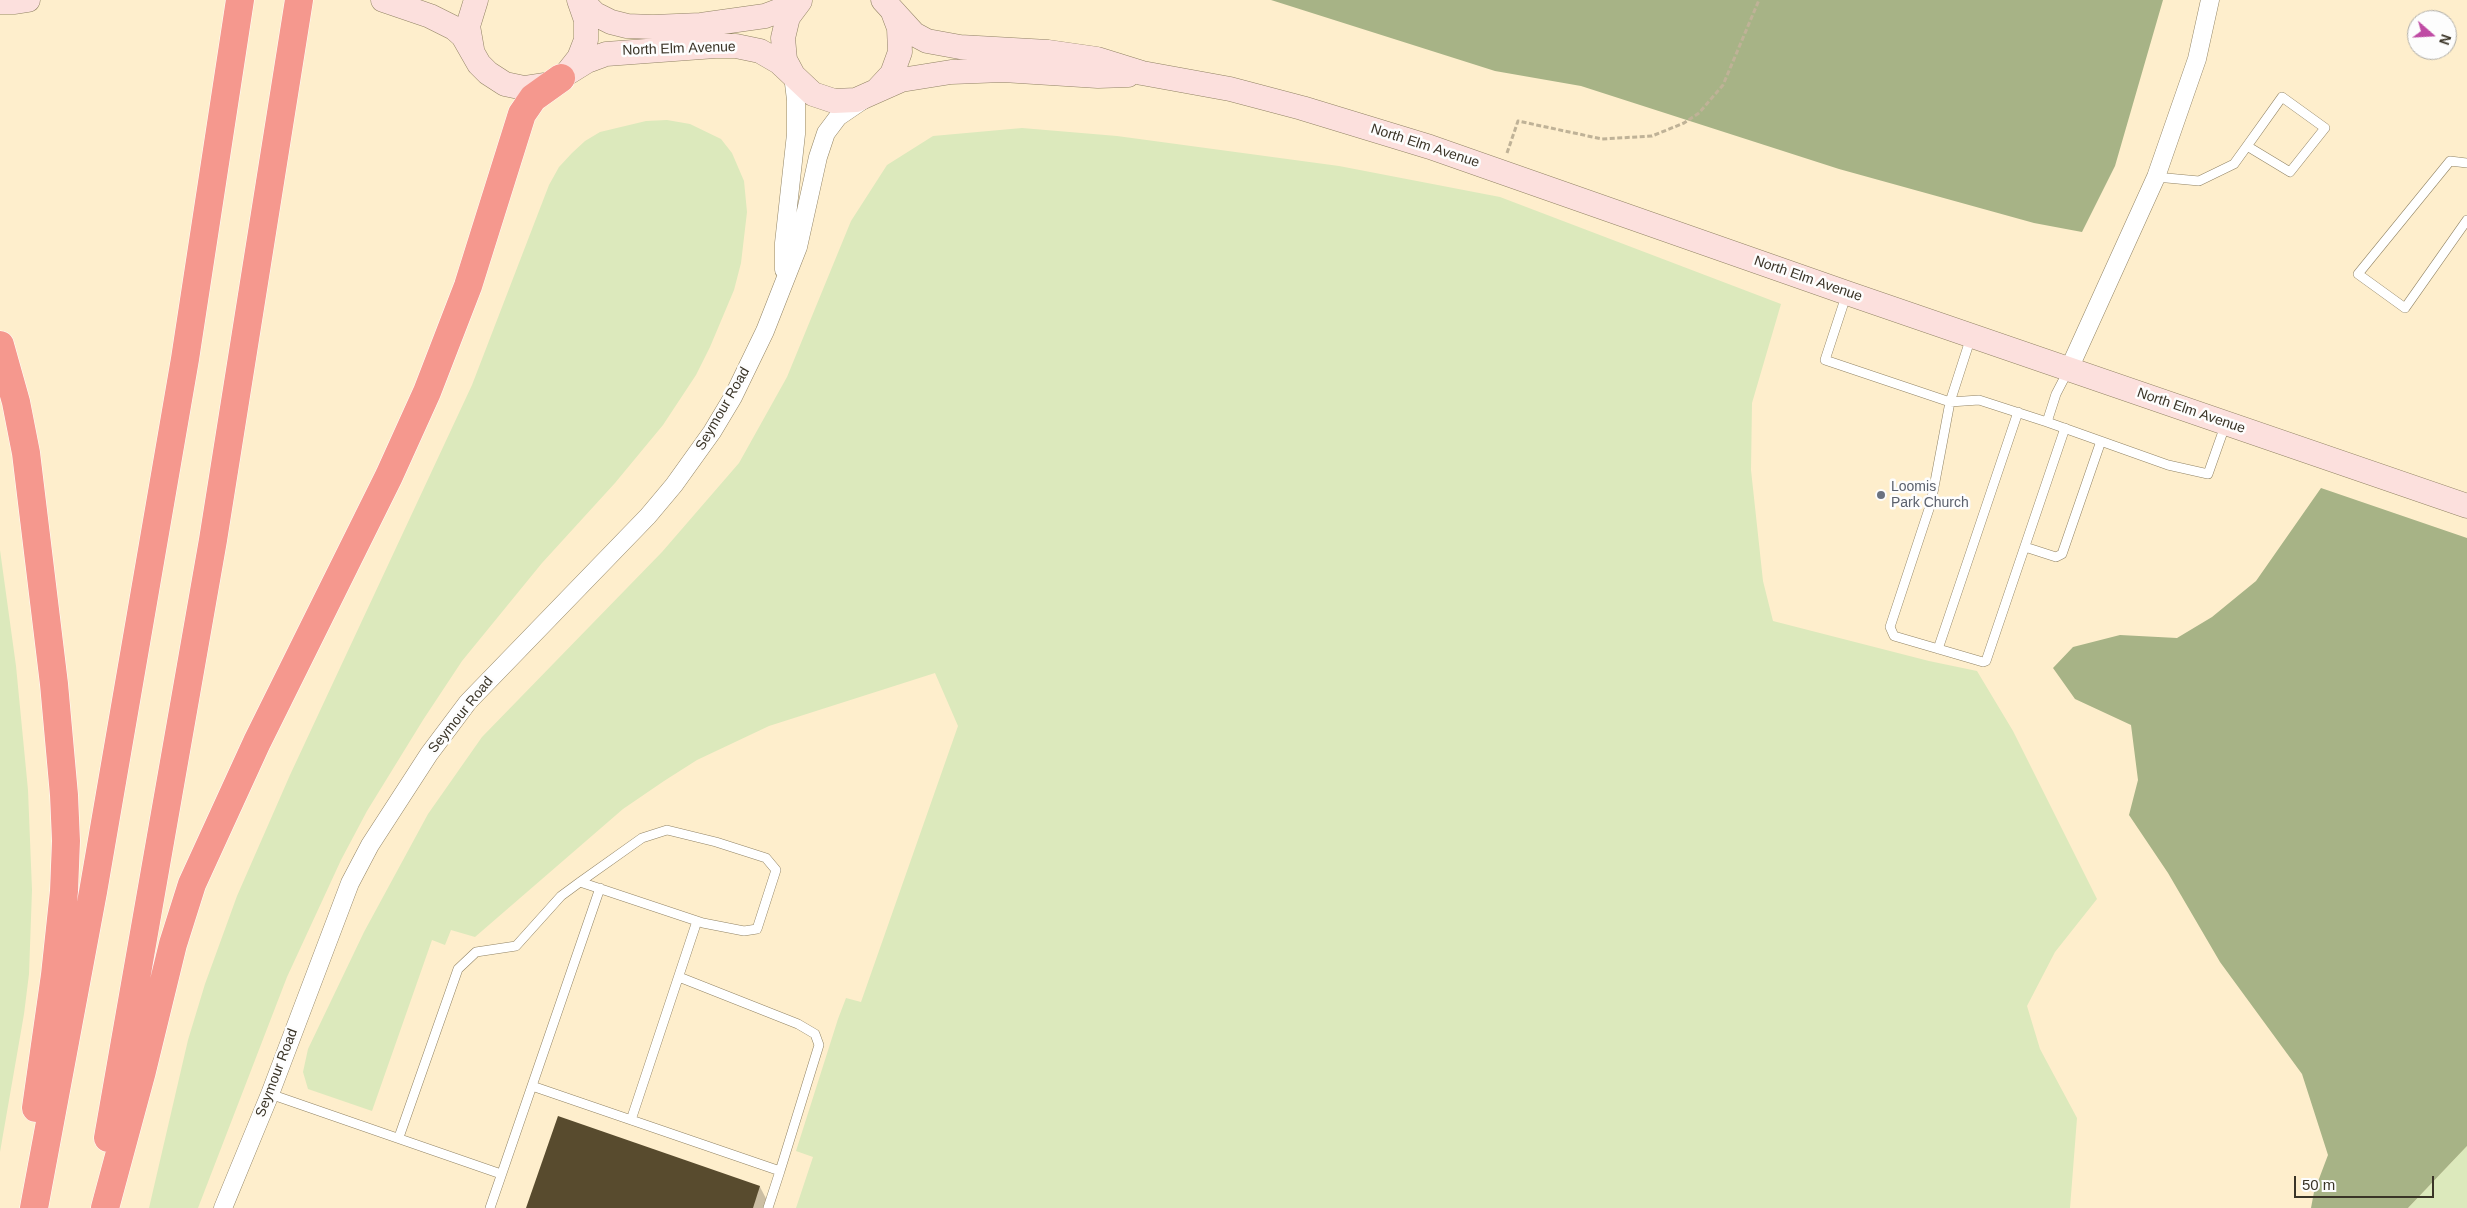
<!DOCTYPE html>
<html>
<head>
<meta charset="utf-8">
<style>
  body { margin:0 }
  #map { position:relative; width:2467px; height:1208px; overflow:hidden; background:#feeecc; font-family:Helvetica,sans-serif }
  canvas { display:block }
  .north { position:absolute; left:2407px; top:10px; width:50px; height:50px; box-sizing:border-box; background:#fdfdfd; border:1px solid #afada7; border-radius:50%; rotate:109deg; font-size:14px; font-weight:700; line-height:20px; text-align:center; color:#3a3427 }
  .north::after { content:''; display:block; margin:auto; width:18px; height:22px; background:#bf4ba4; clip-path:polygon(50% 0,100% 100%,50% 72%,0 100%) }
  .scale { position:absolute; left:2294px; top:1176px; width:140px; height:22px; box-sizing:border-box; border:2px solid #3a3427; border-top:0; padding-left:6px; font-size:15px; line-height:18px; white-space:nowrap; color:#3a3427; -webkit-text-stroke:4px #fdfdfd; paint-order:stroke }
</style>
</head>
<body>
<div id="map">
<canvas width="2467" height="1208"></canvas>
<div class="north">N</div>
<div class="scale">50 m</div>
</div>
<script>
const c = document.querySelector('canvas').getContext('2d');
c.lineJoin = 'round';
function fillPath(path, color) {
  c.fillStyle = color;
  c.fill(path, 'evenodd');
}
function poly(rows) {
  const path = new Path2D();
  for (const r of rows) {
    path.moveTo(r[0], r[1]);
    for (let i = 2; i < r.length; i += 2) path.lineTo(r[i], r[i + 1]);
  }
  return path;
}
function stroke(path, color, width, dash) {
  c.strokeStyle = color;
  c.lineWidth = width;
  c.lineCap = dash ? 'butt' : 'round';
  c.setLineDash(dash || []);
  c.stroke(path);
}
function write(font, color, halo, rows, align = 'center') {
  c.font = font + ' Helvetica,sans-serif';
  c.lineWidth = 5;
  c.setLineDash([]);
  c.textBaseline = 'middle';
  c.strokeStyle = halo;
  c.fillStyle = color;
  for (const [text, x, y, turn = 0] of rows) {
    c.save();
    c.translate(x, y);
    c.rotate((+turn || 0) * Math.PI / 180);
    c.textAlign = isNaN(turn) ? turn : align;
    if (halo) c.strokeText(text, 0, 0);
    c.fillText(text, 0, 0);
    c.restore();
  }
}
fillPath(poly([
  [667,120,690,124,721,139,732,153,744,181,747,212,741,263,734,290,710,347,696,375,663,425,615,483,542,563,462,661,423,720,367,811,341,860,287,977,198,1208,149,1208,188,1040,205,984,237,896,290,775,472,385,549,185,559,167,572,153,585,141,600,132,646,121],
  [1022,128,1117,136,1339,166,1500,197,1781,304,1752,403,1751,470,1763,581,1773,621,1929,661,1977,671,2013,731,2097,899,2055,952,2027,1006,2040,1049,2077,1118,2070,1208,796,1208,813,1157,796,1151,838,1019,846,998,861,1002,958,726,935,673,769,726,697,760,664,781,623,809,475,937,451,930,445,945,432,940,372,1111,308,1089,303,1072,308,1049,364,932,428,814,482,737,662,552,739,463,787,377,851,221,887,165,933,136],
  [0,550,16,666,28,790,32,890,29,974,24,1014,0,1152],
  [2467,1146,2467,1208,2408,1208]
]), '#dce9bc');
fillPath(poly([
  [1271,0,2163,0,2115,166,2082,232,2034,223,1839,169,1581,86,1495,71],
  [2321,488,2467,538,2467,1146,2408,1208,2311,1208,2314,1192,2328,1155,2302,1074,2220,962,2168,873,2129,815,2138,780,2131,725,2075,699,2053,668,2073,647,2120,635,2177,638,2212,617,2256,581]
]), '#a7b386');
fillPath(poly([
  [760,1187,771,1208,527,1208]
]), '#0003');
fillPath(poly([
  [558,1116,760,1186,753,1208,526,1208]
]), '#584b2e');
const service = poly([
  [2467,163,2450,161,2358,274,2405,308,2467,220],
  [2156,177,2199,181,2234,164,2247,146,2282,97,2325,128,2290,172,2247,146],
  [1847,293,1825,360,1950,402,1971,337],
  [2047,422,2168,465,2208,474,2226,423],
  [2065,428,1986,661,1983,662,1894,636,1890,627,1931,503,1950,402,1979,400,2047,422,2056,394,2069,369],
  [2025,547,2056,557,2062,554,2101,441],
  [1938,649,2018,412],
  [679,977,798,1024,815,1034,819,1045,780,1171],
  [532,1086,780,1171,768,1208],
  [270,1094,501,1174],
  [631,1120,697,921],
  [399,1137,458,969,476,952,516,946,561,896,580,882,642,838,667,830,716,842,766,858,776,870,757,929,744,931,703,923,580,882],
  [490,1208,600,888]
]);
const minor = poly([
  [784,270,784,243,796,134,796,100,793,75],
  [2069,369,2156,177,2197,59,2210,0],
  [223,1208,270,1094,350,883,370,845,429,754,468,702,648,516,674,485,712,432,733,397,765,331,798,247,818,157,826,133,838,117,863,100]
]);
const secondary = poly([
  [383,0,430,16,454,28,463,36,479,64,488,73,505,84,524,88,550,84,587,61,606,54,715,46,736,46,760,51,779,62,813,94,834,101,856,100,901,80,951,72,1003,70,1098,76,1128,75],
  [581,0,595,14,611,22,627,26,653,27,701,25,765,16,786,8,799,0],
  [883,0,914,34,927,41,960,47,1048,52,1097,59,1142,73,1230,89,1302,108,1430,147,1847,293,2467,506],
  [0,2,15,2,28,0],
  [472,49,468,26,476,0],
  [568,72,579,58,586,40,586,20,579,0],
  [793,75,785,60,783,38,788,17,800,1],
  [879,88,892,74,900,52,899,28,893,12]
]);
const motorway = poly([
  [0,345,16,402,26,453,54,684,64,795,66,841,64,891,55,975,36,1108],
  [108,1138,213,540,299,0],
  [34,1208,93,892,185,359,240,0],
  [105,1208,142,1071,173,944,192,884,257,742,389,476,427,392,468,286,522,114,533,98,561,78]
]);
stroke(service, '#918364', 10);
stroke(minor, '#918364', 19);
stroke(secondary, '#918364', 25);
stroke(motorway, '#fff', 29);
stroke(poly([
  [1507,153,1518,121,1602,139,1652,136,1684,123,1699,113,1723,85,1759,0]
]), '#bfb297', 3, [5, 2.5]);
stroke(service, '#fff', 9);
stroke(minor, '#fff', 18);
stroke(secondary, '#fce0dd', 24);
stroke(motorway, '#f5988e', 28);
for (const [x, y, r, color] of [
  [1881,495,5,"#6b7280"]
]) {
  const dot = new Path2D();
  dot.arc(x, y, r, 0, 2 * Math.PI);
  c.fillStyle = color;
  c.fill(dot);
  stroke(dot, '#fdfdfd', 2);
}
write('14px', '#3a3427', '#fdfdfd', [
  ["North Elm Avenue",679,49,-2],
  ["North Elm Avenue",1425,146,18],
  ["North Elm Avenue",1808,279,19],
  ["Seymour Road",723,409,-60],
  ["North Elm Avenue",2191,411,19],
  ["Seymour Road",461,715,-51],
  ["Seymour Road",277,1073,-69]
]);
write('14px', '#5b616d', '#fdfdfd', [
  ["Loomis",1891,487],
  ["Park Church",1891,503]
], 'left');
</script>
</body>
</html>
